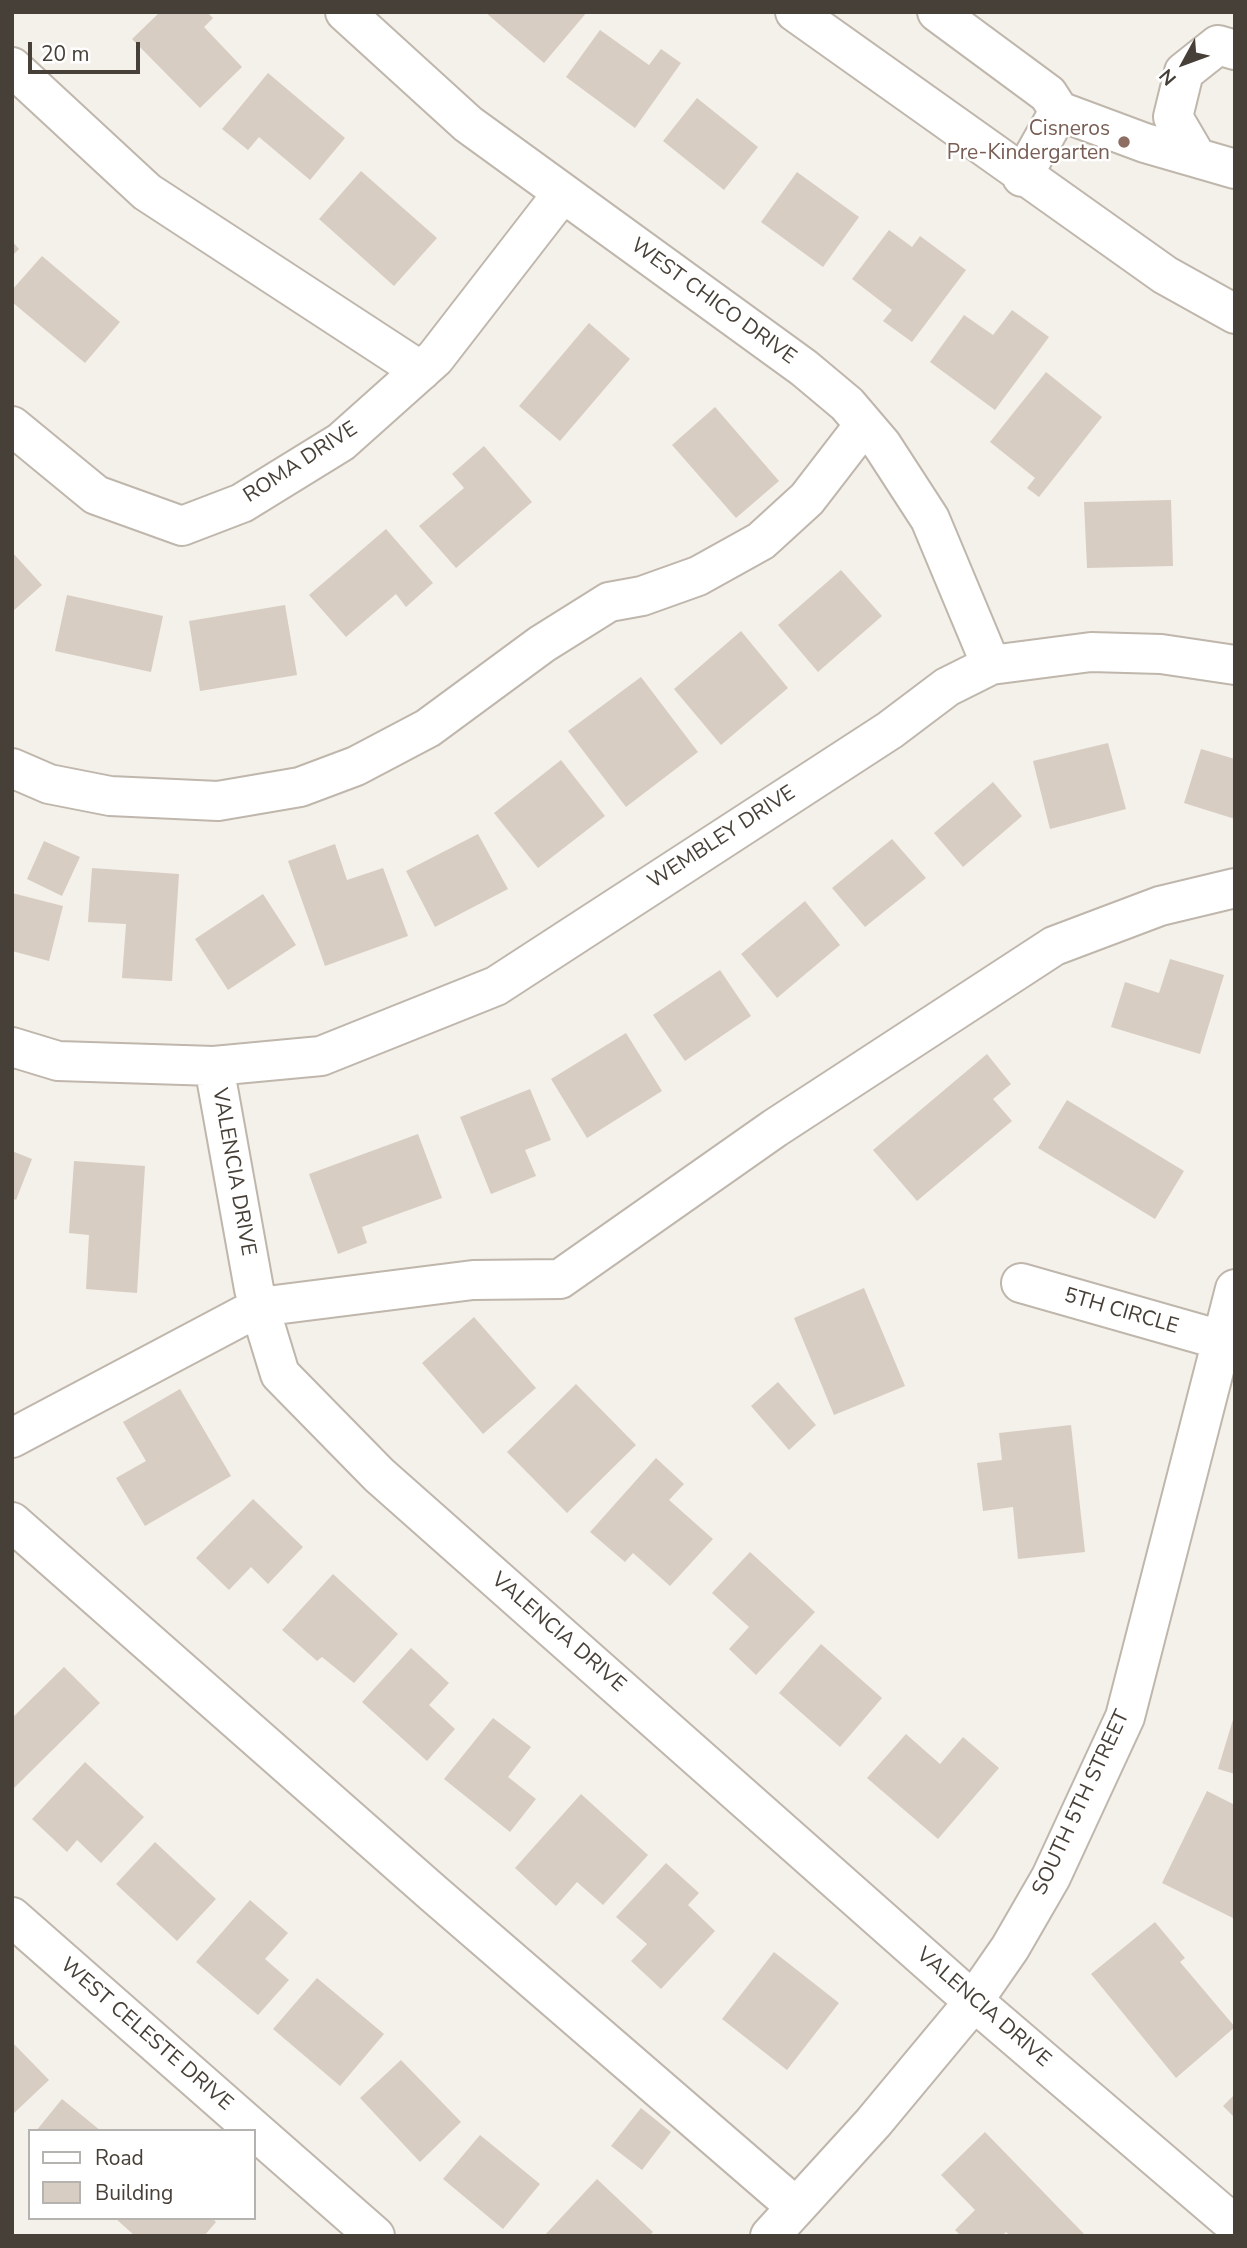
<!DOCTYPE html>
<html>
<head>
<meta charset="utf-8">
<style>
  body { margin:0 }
  #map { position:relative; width:1247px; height:2248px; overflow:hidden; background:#f4f0ea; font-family:"Nunito Sans",sans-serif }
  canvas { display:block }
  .frame { position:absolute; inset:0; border:14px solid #474038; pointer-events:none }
  .legend { position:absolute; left:28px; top:2129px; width:228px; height:91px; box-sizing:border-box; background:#fff; border:2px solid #b5b3af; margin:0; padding:9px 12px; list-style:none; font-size:21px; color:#474038 }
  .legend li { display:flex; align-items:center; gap:14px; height:35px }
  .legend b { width:35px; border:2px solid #b5b3af }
  .north { position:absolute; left:1149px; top:28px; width:70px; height:70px; -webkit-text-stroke:5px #fff; paint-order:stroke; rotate:229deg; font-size:19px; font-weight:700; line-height:28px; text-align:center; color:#474038 }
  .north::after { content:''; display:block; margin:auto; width:24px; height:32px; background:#474038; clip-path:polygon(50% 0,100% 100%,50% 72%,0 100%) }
  .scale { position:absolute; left:28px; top:42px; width:112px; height:32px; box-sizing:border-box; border:4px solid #474038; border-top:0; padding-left:9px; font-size:21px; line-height:24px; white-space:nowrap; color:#474038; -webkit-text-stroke:5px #fff; paint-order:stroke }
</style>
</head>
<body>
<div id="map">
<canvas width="1247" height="2248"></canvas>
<div class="frame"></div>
<ul class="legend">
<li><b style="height:9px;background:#fff"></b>Road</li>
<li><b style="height:19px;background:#d8cdc2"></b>Building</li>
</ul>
<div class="north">N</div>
<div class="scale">20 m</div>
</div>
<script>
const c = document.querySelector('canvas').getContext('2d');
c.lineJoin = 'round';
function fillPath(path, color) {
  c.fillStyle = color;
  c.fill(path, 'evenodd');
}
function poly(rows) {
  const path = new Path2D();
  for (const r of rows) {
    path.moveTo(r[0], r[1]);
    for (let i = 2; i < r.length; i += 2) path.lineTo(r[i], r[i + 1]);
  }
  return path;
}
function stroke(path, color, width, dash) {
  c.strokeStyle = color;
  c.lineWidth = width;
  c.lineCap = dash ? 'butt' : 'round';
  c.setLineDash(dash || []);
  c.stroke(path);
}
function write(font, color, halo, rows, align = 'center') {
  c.font = font + ' "Nunito Sans",sans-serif';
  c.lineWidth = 5;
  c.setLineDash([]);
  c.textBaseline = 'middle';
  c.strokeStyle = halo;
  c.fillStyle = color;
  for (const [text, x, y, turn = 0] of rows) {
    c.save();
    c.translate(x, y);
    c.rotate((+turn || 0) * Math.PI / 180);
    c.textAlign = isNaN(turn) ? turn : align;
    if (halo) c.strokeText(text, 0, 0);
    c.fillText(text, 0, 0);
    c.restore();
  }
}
fillPath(poly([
  [160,12,207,12,213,18,204,27,242,67,200,108,132,39],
  [485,12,587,12,544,63],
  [600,30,649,65,661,49,681,63,635,128,566,77],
  [268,73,345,138,310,180,259,137,248,150,222,129],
  [697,98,758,147,724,190,663,141],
  [361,171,437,238,394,286,319,219],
  [797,172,859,217,823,267,761,222],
  [889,230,912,247,920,236,966,270,912,342,883,321,892,310,852,279],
  [12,241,19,249,12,256],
  [42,256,120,322,85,363,12,302,12,290],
  [1012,310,1049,337,995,410,930,362,964,315,993,335],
  [589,323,630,359,560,441,519,406],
  [1046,372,1102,417,1039,497,1027,488,1035,478,990,442],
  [715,407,779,481,736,518,672,445],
  [484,446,532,502,456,568,419,526,464,488,452,474],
  [1171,500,1173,566,1087,568,1084,502],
  [386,529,433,583,406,607,396,594,346,637,309,595],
  [12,552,42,585,12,612],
  [841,570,882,616,818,672,778,625],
  [67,595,163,616,151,672,55,651],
  [285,605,297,675,200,691,189,621],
  [741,631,788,688,721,745,674,689],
  [641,677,698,752,626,807,568,731],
  [1108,743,1126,809,1050,829,1033,761],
  [1201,749,1235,759,1235,819,1184,803],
  [561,760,605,816,538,868,494,813],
  [993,782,1022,816,963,867,934,833],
  [478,834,508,889,435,927,406,871],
  [892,839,926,878,865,927,832,888],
  [44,841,80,857,62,896,27,879],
  [335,844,347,880,383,868,408,936,325,966,288,861],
  [92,868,179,874,172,981,122,978,126,924,88,922],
  [12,893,63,906,49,961,12,951],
  [263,894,296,945,228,990,195,939],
  [805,901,840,945,777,998,741,954],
  [1170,959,1224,975,1200,1054,1111,1027,1125,982,1159,993],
  [720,970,751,1016,685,1061,653,1015],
  [626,1033,662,1091,587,1138,551,1079],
  [987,1054,1011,1084,993,1099,1012,1121,917,1201,873,1150],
  [530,1089,551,1140,525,1150,536,1176,491,1194,460,1117],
  [1067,1100,1184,1171,1155,1219,1038,1148],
  [418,1134,442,1198,362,1227,367,1243,338,1254,309,1174],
  [12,1151,32,1159,16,1200,12,1198],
  [74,1161,145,1166,137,1293,86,1289,89,1235,69,1233],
  [864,1288,905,1386,834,1415,794,1318],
  [474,1317,536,1388,483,1434,422,1363],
  [778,1382,816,1425,789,1450,751,1406],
  [576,1384,636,1445,567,1513,507,1452],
  [180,1389,231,1476,145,1526,116,1478,146,1461,123,1422],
  [1071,1425,1085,1552,1018,1559,1013,1507,983,1511,977,1463,1002,1460,999,1433],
  [656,1458,684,1484,669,1500,713,1539,670,1586,633,1553,625,1562,590,1532],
  [253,1499,303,1547,268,1584,251,1567,229,1590,196,1558],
  [750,1552,815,1612,756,1675,729,1649,749,1627,712,1593],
  [333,1574,398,1634,354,1683,322,1657,317,1661,282,1630],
  [821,1644,882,1698,840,1747,779,1693],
  [411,1648,449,1683,429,1705,455,1729,427,1761,362,1702],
  [64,1667,100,1703,12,1790,12,1718],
  [1235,1713,1235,1774,1218,1769],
  [493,1718,531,1747,508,1777,536,1799,510,1832,444,1779],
  [906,1734,940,1764,963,1737,999,1768,938,1839,867,1778],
  [85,1762,144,1817,101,1863,77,1840,67,1852,32,1819],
  [1207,1791,1235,1805,1235,1919,1162,1883],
  [581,1794,648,1855,603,1905,577,1882,556,1906,515,1868],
  [155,1842,216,1899,177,1941,116,1884],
  [666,1863,699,1893,688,1905,715,1931,661,1989,631,1961,647,1944,616,1917],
  [250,1900,288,1933,265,1959,289,1980,258,2015,196,1962],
  [1155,1922,1185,1958,1180,1962,1235,2027,1176,2078,1091,1974],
  [774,1952,839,2003,787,2070,722,2019],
  [317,1978,384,2034,340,2086,273,2029],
  [12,2042,49,2080,12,2115],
  [401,2060,461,2122,420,2162,360,2098],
  [1235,2094,1235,2118,1223,2106],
  [62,2099,101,2131,36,2131],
  [641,2108,671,2132,642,2170,611,2146],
  [985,2132,1086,2236,1010,2236,1006,2232,1002,2236,961,2236,955,2230,975,2210,941,2175],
  [480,2135,540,2184,503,2229,443,2179],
  [597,2179,653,2232,649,2236,544,2236],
  [115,2218,212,2218,216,2222,204,2236,135,2236]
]), '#d8cdc2');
const minor = poly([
  [345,12,468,124,804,368,847,404,882,445,930,519,991,665],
  [795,12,1165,275,1235,314],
  [937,12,1048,94,1059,111,1022,177],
  [1235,50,1218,45,1184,72,1173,117,1197,158,1235,169],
  [12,67,147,192,421,371],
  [1059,111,1145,143,1197,158],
  [12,426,96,495,182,526,242,503,341,442,435,358,562,194],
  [12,768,49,784,110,796,218,801,300,787,356,766,428,728,542,644,609,602,642,596,698,576,761,541,807,499,864,425],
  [12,1047,58,1061,214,1066,321,1056,496,986,890,730,947,687,991,665,1091,652,1161,654,1235,665],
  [214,1066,254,1289,280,1374,379,1475,957,1987,1235,2225],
  [1021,1283,1221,1340],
  [12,1438,259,1307,473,1280,560,1279,775,1128,1054,946,1160,906,1235,888],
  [12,1522,433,1893,796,2207],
  [12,1917,375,2236],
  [770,2236,873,2123,967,2010,1010,1948,1051,1877,1125,1717,1235,1289]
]);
stroke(minor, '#bfb6ac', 42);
stroke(minor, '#fff', 38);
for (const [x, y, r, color] of [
  [1124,142,7,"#8d6e63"]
]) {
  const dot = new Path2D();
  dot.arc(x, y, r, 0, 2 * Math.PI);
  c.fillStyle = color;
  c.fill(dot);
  stroke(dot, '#fff', 2.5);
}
write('21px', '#785e54', '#fff', [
  ["Cisneros",1110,130],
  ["Pre-Kindergarten",1110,154]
], 'right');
write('21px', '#474038', '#fff', [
  ["WEST CHICO DRIVE",713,302,36],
  ["ROMA DRIVE",301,463,-33],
  ["WEMBLEY DRIVE",722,838,-33],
  ["VALENCIA DRIVE",233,1172,80],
  ["5TH CIRCLE",1121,1312,16],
  ["VALENCIA DRIVE",558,1633,41],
  ["SOUTH 5TH STREET",1082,1803,-65],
  ["VALENCIA DRIVE",983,2008,41],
  ["WEST CELESTE DRIVE",146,2035,41]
]);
</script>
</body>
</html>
